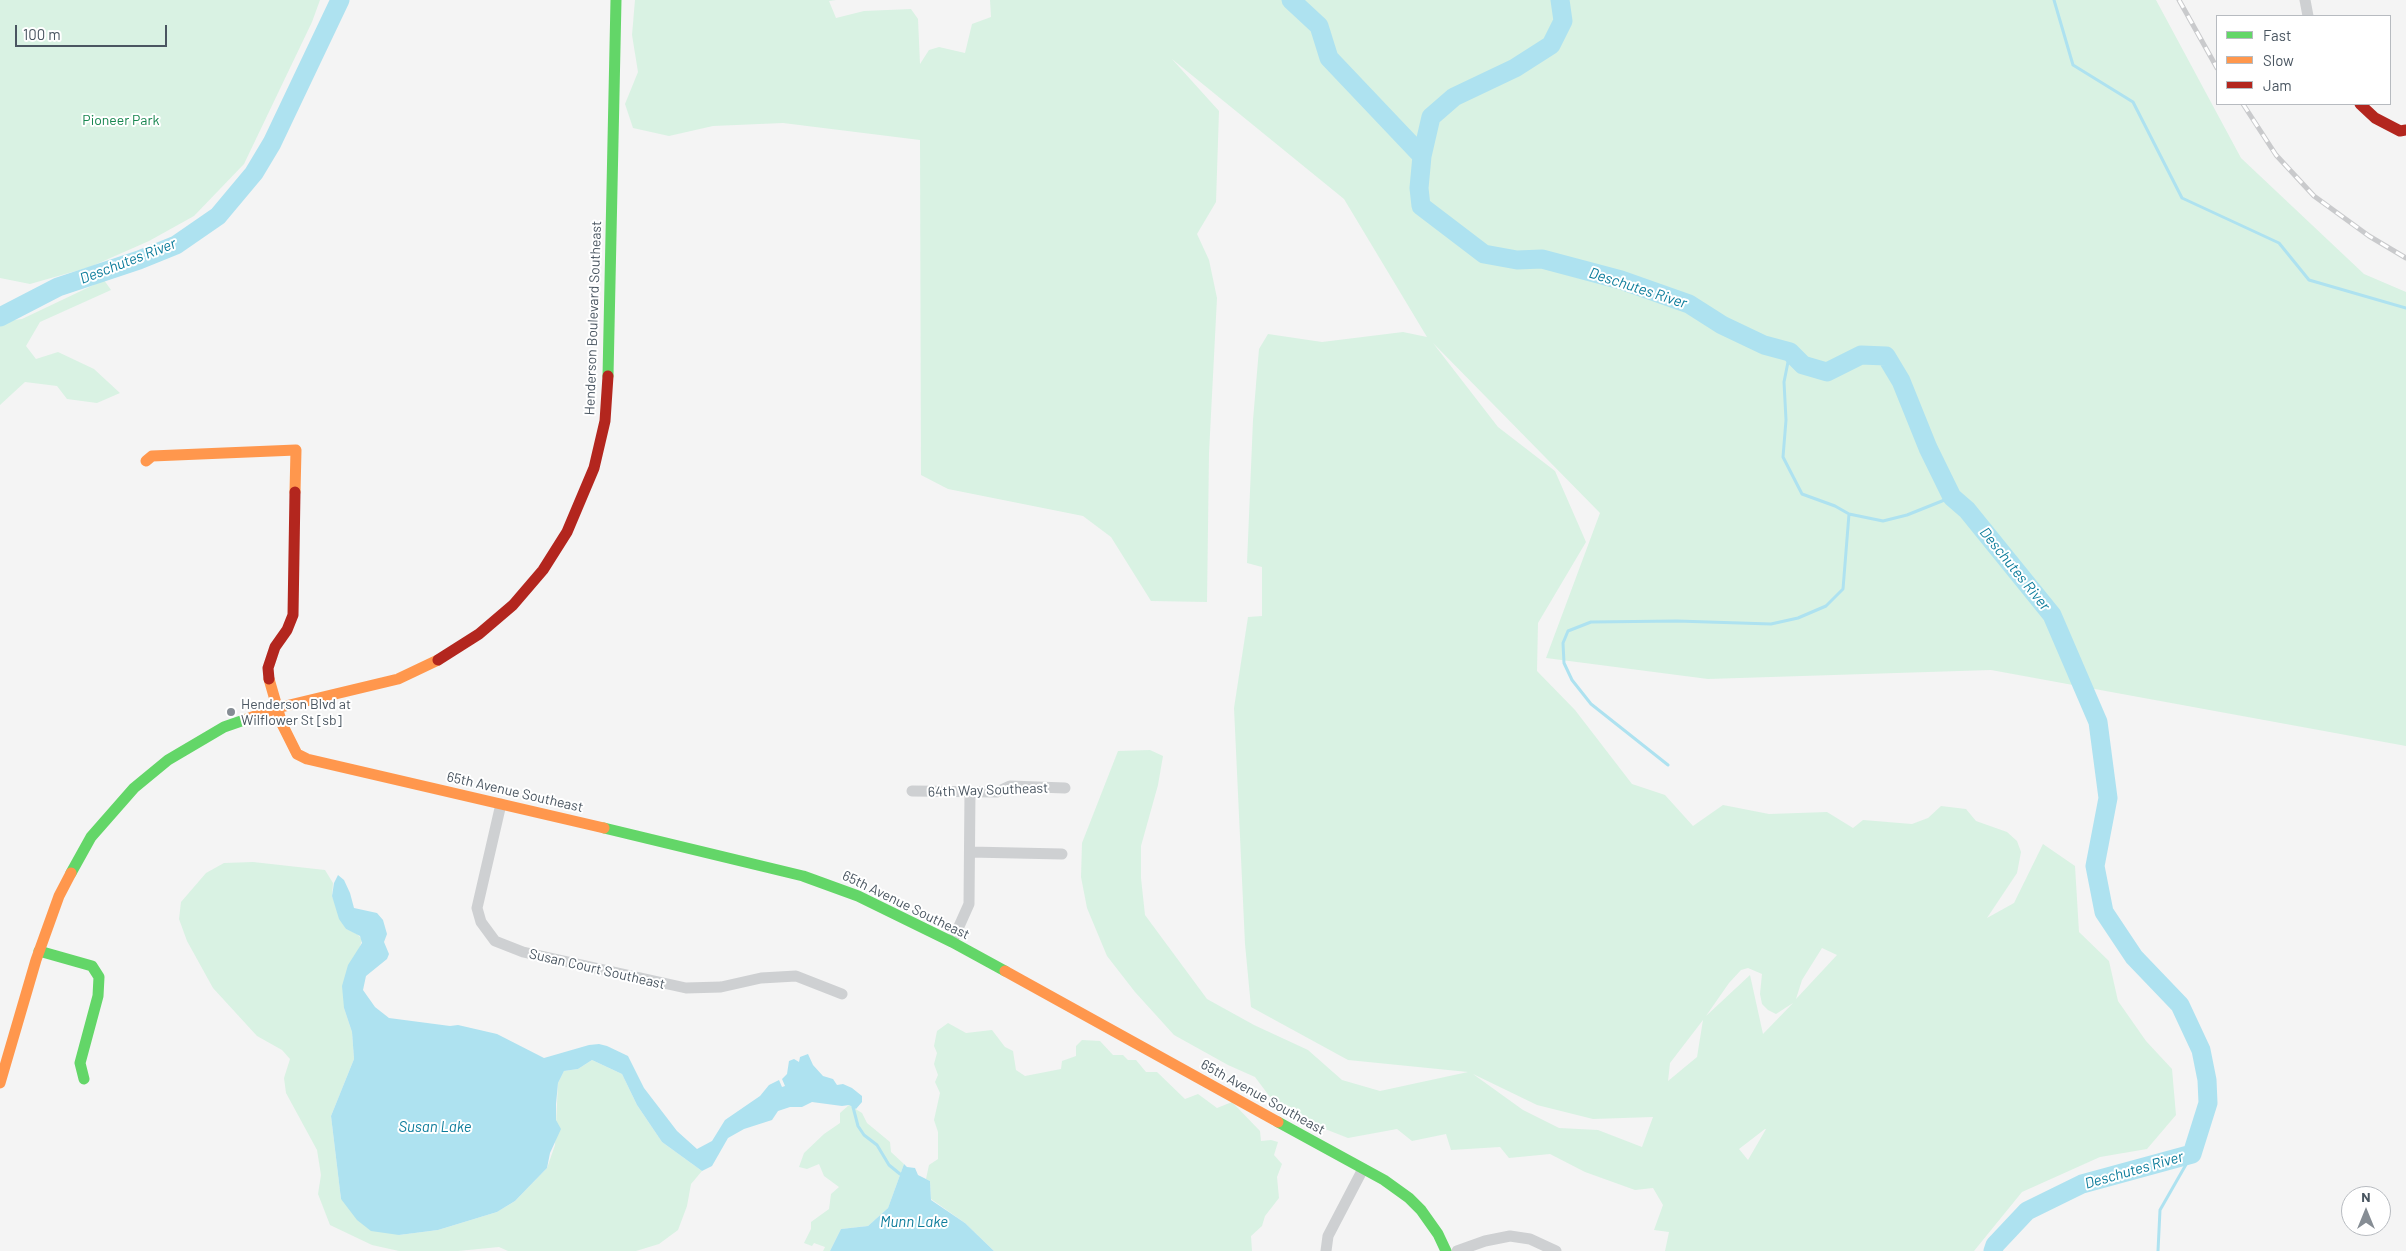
<!DOCTYPE html>
<html>
<head>
<meta charset="utf-8">
<style>
  body { margin:0 }
  #map { position:relative; width:2406px; height:1251px; overflow:hidden; background:#f4f4f4; font-family:Barlow,sans-serif }
  canvas { display:block }
  .legend { position:absolute; left:2216px; top:15px; width:175px; height:90px; box-sizing:border-box; background:#fff; border:1px solid #b7bbc0; margin:0; padding:6px 9px; list-style:none; font-size:15px; color:#4a5661 }
  .legend li { display:flex; align-items:center; gap:10px; height:25px }
  .legend b { width:25px; border:1px solid #b7bbc0 }
  .north { position:absolute; left:2341px; top:1186px; width:50px; height:50px; box-sizing:border-box; background:#fff; border:1px solid #b7bbc0; border-radius:50%; rotate:0deg; font-size:14px; font-weight:700; line-height:20px; text-align:center; color:#4a5661 }
  .north::after { content:''; display:block; margin:auto; width:18px; height:22px; background:#868d94; clip-path:polygon(50% 0,100% 100%,50% 72%,0 100%) }
  .scale { position:absolute; left:15px; top:25px; width:152px; height:22px; box-sizing:border-box; border:2px solid #4a5661; border-top:0; padding-left:6px; font-size:15px; line-height:18px; white-space:nowrap; color:#4a5661; -webkit-text-stroke:4px #fff; paint-order:stroke }
</style>
</head>
<body>
<div id="map">
<canvas width="2406" height="1251"></canvas>
<ul class="legend">
<li><b style="height:6px;background:#63d668"></b>Fast</li>
<li><b style="height:6px;background:#ff974d"></b>Slow</li>
<li><b style="height:6px;background:#b3261e"></b>Jam</li>
</ul>
<div class="north">N</div>
<div class="scale">100 m</div>
</div>
<script>
const c = document.querySelector('canvas').getContext('2d');
c.lineJoin = 'round';
function fillPath(path, color) {
  c.fillStyle = color;
  c.fill(path, 'evenodd');
}
function poly(rows) {
  const path = new Path2D();
  for (const r of rows) {
    path.moveTo(r[0], r[1]);
    for (let i = 2; i < r.length; i += 2) path.lineTo(r[i], r[i + 1]);
  }
  return path;
}
function stroke(path, color, width, dash) {
  c.strokeStyle = color;
  c.lineWidth = width;
  c.lineCap = dash ? 'butt' : 'round';
  c.setLineDash(dash || []);
  c.stroke(path);
}
function write(font, color, halo, rows, align = 'center') {
  c.font = font + ' Barlow,sans-serif';
  c.lineWidth = 4;
  c.setLineDash([]);
  c.textBaseline = 'middle';
  c.strokeStyle = halo;
  c.fillStyle = color;
  for (const [text, x, y, turn = 0] of rows) {
    c.save();
    c.translate(x, y);
    c.rotate((+turn || 0) * Math.PI / 180);
    c.textAlign = isNaN(turn) ? turn : align;
    if (halo) c.strokeText(text, 0, 0);
    c.fillText(text, 0, 0);
    c.restore();
  }
}
fillPath(poly([
  [0,0,320,0,312,22,244,164,194,216,149,241,90,267,30,284,0,278],
  [635,0,836,0,829,1,836,18,864,11,911,9,918,19,920,64,929,50,939,47,965,53,972,24,991,17,990,0,2156,0,2241,158,2364,274,2406,292,2406,746,1991,670,1708,679,1546,658,1600,513,1433,343,1498,427,1555,471,1586,542,1538,623,1537,671,1575,710,1632,784,1665,795,1693,826,1723,805,1769,814,1827,812,1853,828,1863,820,1912,824,1928,818,1941,806,1966,809,1976,821,2007,832,2017,841,2021,852,2017,873,1987,918,2014,903,2043,844,2075,866,2079,932,2109,961,2118,1001,2146,1041,2172,1069,2176,1115,2147,1149,2100,1157,2022,1192,1974,1251,1665,1251,1669,1232,1654,1230,1663,1205,1653,1188,1635,1190,1585,1172,1550,1154,1509,1158,1500,1147,1451,1150,1446,1134,1412,1141,1397,1129,1348,1138,1325,1129,1292,1108,1270,1097,1255,1077,1228,1065,1174,1035,1135,992,1107,956,1087,908,1081,877,1082,843,1118,751,1150,750,1163,756,1158,785,1141,846,1141,878,1145,915,1207,999,1254,1025,1308,1050,1342,1080,1380,1091,1468,1072,1348,1060,1251,1007,1245,944,1234,708,1248,617,1262,616,1262,567,1247,563,1253,420,1259,349,1268,334,1322,342,1403,332,1427,337,1344,199,1172,59,1219,111,1216,202,1197,234,1209,260,1217,298,1209,453,1207,602,1151,601,1111,537,1083,516,948,489,921,475,920,140,783,123,713,126,669,136,633,128,625,104,638,72,632,35],
  [1822,948,1837,955,1796,999,1802,980],
  [1748,968,1762,974,1760,994,1762,1004,1768,1010,1776,1014,1793,1003,1763,1034,1750,975,1706,1016,1729,983,1741,970],
  [1703,1020,1697,1057,1668,1081,1670,1063],
  [1473,1074,1537,1105,1593,1119,1653,1117,1642,1147,1598,1130,1559,1128,1523,1110],
  [1765,1129,1766,1129,1748,1160,1739,1149],
  [104,280,111,290,40,322,26,346,36,359,58,352,94,369,120,393,97,403,67,399,57,386,25,382,0,405,0,322,22,319],
  [253,862,325,870,333,883,332,896,346,929,357,934,362,939,344,1008,352,1032,354,1059,331,1116,341,1199,399,1235,438,1230,497,1212,515,1201,547,1168,555,1145,558,1083,564,1071,578,1069,592,1060,622,1074,637,1105,662,1142,702,1171,691,1184,687,1206,678,1230,659,1244,636,1251,508,1251,499,1247,458,1251,399,1251,372,1245,330,1225,318,1194,321,1175,317,1150,286,1093,284,1078,290,1059,282,1050,257,1036,213,988,187,941,179,919,181,902,206,873,224,863],
  [948,1023,966,1033,992,1030,1005,1047,1013,1051,1016,1070,1025,1076,1061,1069,1062,1061,1076,1056,1076,1046,1082,1040,1100,1041,1113,1055,1123,1055,1128,1060,1136,1060,1146,1072,1157,1072,1185,1099,1198,1094,1217,1108,1232,1102,1260,1131,1261,1141,1271,1140,1278,1142,1274,1155,1282,1164,1277,1177,1279,1198,1265,1216,1262,1226,1251,1236,1252,1251,994,1251,965,1223,931,1199,930,1181,926,1179,929,1165,938,1159,938,1132,934,1120,940,1093,935,1082,938,1075,934,1064,937,1053,934,1046,937,1031],
  [849,1105,862,1113,867,1123,890,1142,891,1152,904,1164,888,1208,868,1226,841,1229,830,1251,823,1251,825,1247,814,1243,812,1246,804,1243,811,1229,811,1222,829,1209,831,1194,839,1187,824,1176,819,1164,807,1169,799,1167,804,1153,824,1134,840,1123,840,1113]
]), '#d9f2e3');
fillPath(poly([
  [338,875,344,880,350,893,354,908,377,913,383,920,387,934,384,942,389,954,387,959,366,976,363,990,375,1007,389,1018,450,1026,458,1025,497,1034,544,1058,589,1045,599,1044,607,1046,628,1056,644,1088,677,1131,697,1149,712,1141,725,1120,760,1096,769,1085,779,1080,782,1087,785,1086,782,1079,787,1074,789,1061,794,1059,799,1062,800,1057,808,1054,813,1065,823,1076,833,1079,837,1085,843,1084,852,1088,862,1096,862,1102,856,1109,849,1105,842,1106,812,1102,802,1107,790,1107,778,1111,772,1120,744,1129,728,1138,712,1166,702,1171,662,1142,637,1105,622,1074,592,1060,578,1069,564,1071,558,1083,556,1104,556,1120,561,1129,550,1153,547,1168,515,1201,497,1212,438,1230,399,1235,371,1231,357,1220,341,1199,331,1116,354,1059,352,1032,344,1008,342,986,348,965,362,943,360,936,346,929,339,919,332,896,334,883],
  [904,1164,907,1167,915,1168,918,1175,930,1181,931,1200,965,1223,994,1251,830,1251,841,1229,868,1226,888,1208]
]), '#aee2f0');
stroke(poly([
  [2054,0,2073,65,2133,102,2182,198,2279,243,2309,280,2406,308],
  [1790,352,1784,382,1786,420,1783,457,1802,494,1835,506,1849,514,1883,521,1907,515,1952,497],
  [1668,765,1591,704,1572,680,1564,663,1563,643,1568,631,1591,622,1677,621,1771,624,1798,618,1826,606,1843,589,1849,514],
  [853,1107,858,1126,864,1135,877,1145,889,1165,900,1174],
  [2158,1251,2160,1210,2192,1154]
]), '#aee2f0', 3);
stroke(poly([
  [1291,0,1319,26,1329,58,1422,156],
  [1560,0,1563,21,1551,45,1515,68,1454,97,1431,117,1422,156,1419,188,1421,206,1484,254,1517,260,1542,259,1621,280,1689,304,1722,325,1764,345,1790,352,1803,365,1827,372,1861,355,1886,356,1901,381,1928,448,1952,497,1967,510,2052,615,2098,722,2108,798,2095,866,2104,912,2134,957,2180,1005,2201,1050,2207,1080,2208,1103,2192,1154,2082,1184,2027,1211,1995,1245,1993,1251],
  [0,317,58,287,139,260,176,245,218,216,254,173,272,143,340,0]
]), '#aee2f0', 19);
stroke(poly([
  [2305,0,2308,16],
  [912,791,997,792,1010,786,1065,788],
  [501,804,477,908,481,922,495,941,523,952,686,988,721,987,761,978,796,976,842,994],
  [970,852,1062,854],
  [952,942,969,904,970,792],
  [1326,1251,1328,1236,1363,1169],
  [1457,1251,1485,1241,1510,1236,1530,1239,1556,1251]
]), '#ced0d2', 11);
stroke(poly([
  [608,376,616,0],
  [604,828,803,876,858,896,952,942,1005,971],
  [71,873,91,837,134,788,168,760,224,727,247,719],
  [39,951,92,966,99,977,98,996,80,1063,84,1079],
  [1278,1122,1384,1180,1409,1198,1421,1210,1438,1234,1446,1251]
]), '#63d668', 11);
stroke(poly([
  [146,461,152,456,296,450,295,492],
  [269,679,282,724,297,754,307,759,604,828],
  [247,719,277,708,398,679,438,660],
  [1005,971,1278,1122],
  [0,1083,36,960,59,896,71,873]
]), '#ff974d', 11);
stroke(poly([
  [2360,104,2375,118,2400,131,2406,130],
  [438,660,479,634,513,605,543,570,567,532,594,468,605,421,608,376],
  [269,679,268,668,275,647,287,630,293,615,295,492]
]), '#b3261e', 11);
const rail = poly([
  [2179,0,2217,68],
  [2243,104,2276,155,2314,196,2369,236,2406,258]
]);
stroke(rail, '#c9cacc', 5);
stroke(rail, '#fff', 3, [9]);
for (const [x, y, r, color] of [
  [231,712,5,"#868d94"]
]) {
  const dot = new Path2D();
  dot.arc(x, y, r, 0, 2 * Math.PI);
  c.fillStyle = color;
  c.fill(dot);
  stroke(dot, '#fff', 2);
}
write('14px', '#17864f', '#fff', [
  ["Pioneer Park",121,120]
]);
write('14px', '#4a5661', '#fff', [
  ["Henderson Boulevard Southeast",593,318,-88],
  ["64th Way Southeast",988,790,-2],
  ["65th Avenue Southeast",515,792,13],
  ["65th Avenue Southeast",906,905,26],
  ["Susan Court Southeast",597,969,13],
  ["65th Avenue Southeast",1263,1097,29]
]);
write('14px', '#4a5661', '#fff', [
  ["Henderson Blvd at",241,704],
  ["Wilflower St [sb]",241,720]
], 'left');
write('italic 15px', '#0c7c9b', '#fff', [
  ["Deschutes River",128,261,-21],
  ["Deschutes River",1638,288,18],
  ["Deschutes River",2015,569,51],
  ["Susan Lake",435,1127],
  ["Deschutes River",2134,1170,-16],
  ["Munn Lake",914,1222]
]);
</script>
</body>
</html>
